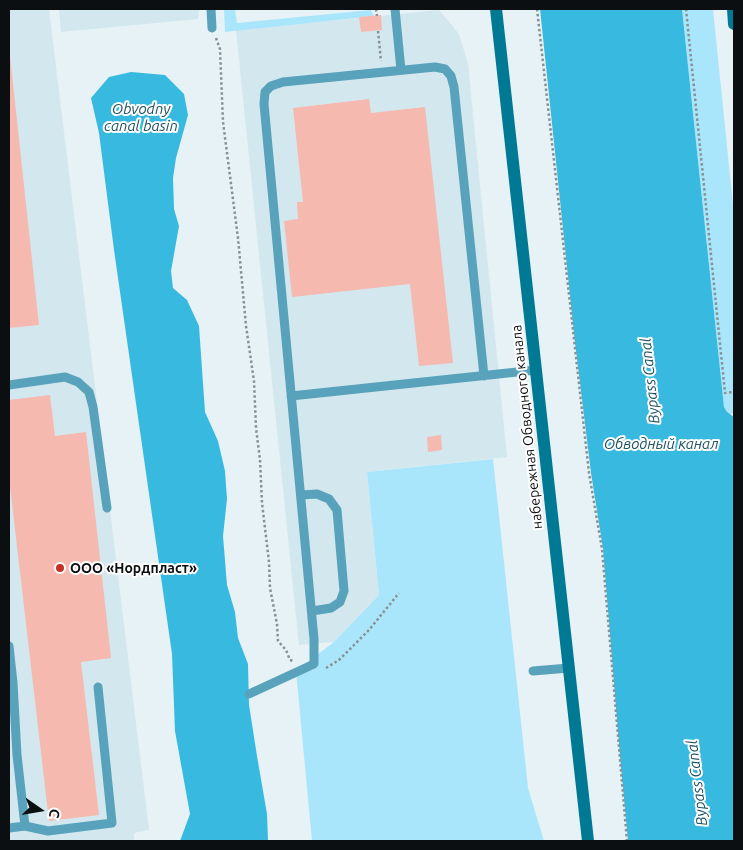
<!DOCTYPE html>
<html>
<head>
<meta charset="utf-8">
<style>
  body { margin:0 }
  #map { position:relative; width:743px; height:850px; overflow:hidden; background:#e6f2f6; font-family:Ubuntu,sans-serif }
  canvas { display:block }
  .frame { position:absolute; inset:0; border:10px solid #0c0f11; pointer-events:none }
  .north { position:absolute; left:15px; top:785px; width:50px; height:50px; -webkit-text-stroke:4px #fff; paint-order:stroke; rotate:103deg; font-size:14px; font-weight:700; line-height:20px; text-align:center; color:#0c0f11 }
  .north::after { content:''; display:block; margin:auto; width:18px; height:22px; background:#0c0f11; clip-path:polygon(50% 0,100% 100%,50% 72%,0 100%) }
</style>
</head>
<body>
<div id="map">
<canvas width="743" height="850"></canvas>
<div class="frame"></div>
<div class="north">С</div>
</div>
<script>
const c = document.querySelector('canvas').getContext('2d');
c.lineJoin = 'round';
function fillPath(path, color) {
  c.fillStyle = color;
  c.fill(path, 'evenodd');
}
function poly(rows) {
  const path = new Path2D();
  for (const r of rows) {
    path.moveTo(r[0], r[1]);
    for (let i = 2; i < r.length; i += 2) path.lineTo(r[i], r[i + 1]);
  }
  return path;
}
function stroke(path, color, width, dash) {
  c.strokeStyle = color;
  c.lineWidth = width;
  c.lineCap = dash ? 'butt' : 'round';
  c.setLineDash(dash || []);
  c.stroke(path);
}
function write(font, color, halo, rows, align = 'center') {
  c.font = font + ' Ubuntu,sans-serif';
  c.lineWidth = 4;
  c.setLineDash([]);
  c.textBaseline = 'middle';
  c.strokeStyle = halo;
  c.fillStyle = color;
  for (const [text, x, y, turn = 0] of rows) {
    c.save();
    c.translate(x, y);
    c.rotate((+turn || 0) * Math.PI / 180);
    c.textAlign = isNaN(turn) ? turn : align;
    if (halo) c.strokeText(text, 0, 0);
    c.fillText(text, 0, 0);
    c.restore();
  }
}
fillPath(poly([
  [9,9,49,9,149,830,134,833,134,841,9,841],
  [59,9,199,9,198,19,61,32],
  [439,10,459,34,468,64,507,457,367,472,379,595,334,642,299,645,236,30]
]), '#d3e7ee');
fillPath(poly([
  [224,9,235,9,237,23,371,10,374,16,225,32],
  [682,9,713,9,734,215,734,412,730,415,727,412,724,407],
  [493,459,528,788,544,841,312,841,296,671,334,642,379,595,367,472]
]), '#aae6fb');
fillPath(poly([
  [540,9,682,9,724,407,727,412,734,417,734,473,733,480,734,496,734,841,628,841,620,756,603,549,591,473,574,334],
  [131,72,165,75,184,94,188,115,176,158,173,178,174,209,179,226,171,271,173,288,187,300,199,326,205,412,218,441,225,471,227,499,223,536,227,585,235,612,238,638,248,664,249,705,257,756,267,814,268,841,180,841,190,814,175,731,172,654,114,250,99,133,91,98,109,77]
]), '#38bae0');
fillPath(poly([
  [381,15,382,30,361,32,359,17],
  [10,55,39,325,9,328,9,56],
  [369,99,371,113,425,107,453,363,419,366,410,284,292,297,284,221,298,219,297,202,303,202,293,108],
  [50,395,55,436,86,432,111,658,81,662,99,815,49,821,9,478,9,400],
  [441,435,442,450,428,452,427,437]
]), '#f6b9af');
stroke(poly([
  [376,9,377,16],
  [537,9,589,473,602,549,627,841],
  [686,9,725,393,734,392],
  [378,31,381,61],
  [216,38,220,49,223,122,238,238,246,326,254,381,256,428,260,460,262,503,269,562,270,588,277,624,278,641,286,650,290,660,293,661],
  [326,668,339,660,369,630,399,593]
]), '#889093', 2.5, [2.5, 2.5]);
stroke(poly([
  [211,9,212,28],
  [395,9,401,70],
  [9,385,65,377,78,382,89,392,93,407,107,508],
  [291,396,536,370],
  [301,495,317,494,329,499,337,510,344,591,340,602,331,608,312,611],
  [9,646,13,683,17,755,25,826,48,831,112,823,98,687],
  [533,671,569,668],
  [249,694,314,664,314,639,264,104,265,92,271,86,283,82,435,67,445,69,451,76,454,87,484,376],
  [9,828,25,826]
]), '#59a2bb', 9);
stroke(poly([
  [496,9,588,841],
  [733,9,734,24]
]), '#007995', 12);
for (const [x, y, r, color] of [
  [60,568,5,"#c03326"]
]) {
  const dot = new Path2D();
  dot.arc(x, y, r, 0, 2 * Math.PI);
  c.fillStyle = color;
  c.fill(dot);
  stroke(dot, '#fff', 2);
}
write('14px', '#0c0f11', '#fff', [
  ["набережная Обводного канала",527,427,-96]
]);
write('bold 14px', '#0c0f11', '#fff', [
  ["ООО «Нордпласт»",70,568]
], 'left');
write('italic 15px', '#205363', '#fff', [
  ["Obvodny",141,109],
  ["canal basin",141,126],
  ["Bypass Canal",650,381,-96],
  ["Обводный канал",661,444],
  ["Bypass Canal",697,783,-97]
]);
</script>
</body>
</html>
